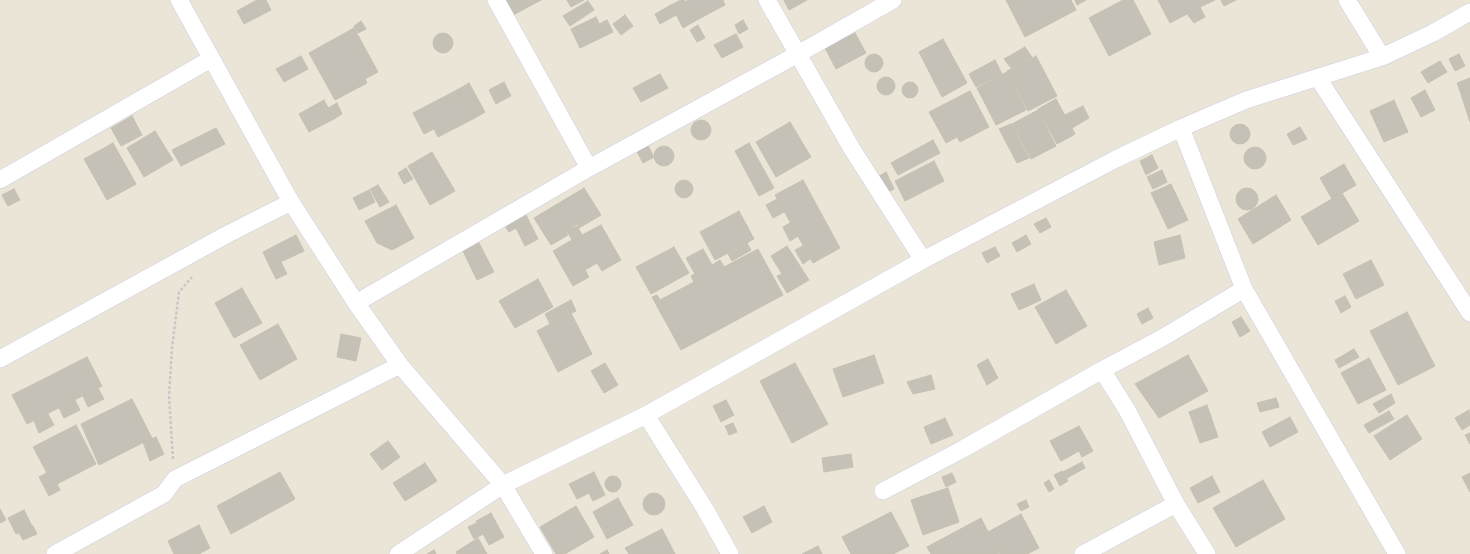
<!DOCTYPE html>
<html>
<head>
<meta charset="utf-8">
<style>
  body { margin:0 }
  canvas { display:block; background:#eae5d7 }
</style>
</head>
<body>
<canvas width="1470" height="554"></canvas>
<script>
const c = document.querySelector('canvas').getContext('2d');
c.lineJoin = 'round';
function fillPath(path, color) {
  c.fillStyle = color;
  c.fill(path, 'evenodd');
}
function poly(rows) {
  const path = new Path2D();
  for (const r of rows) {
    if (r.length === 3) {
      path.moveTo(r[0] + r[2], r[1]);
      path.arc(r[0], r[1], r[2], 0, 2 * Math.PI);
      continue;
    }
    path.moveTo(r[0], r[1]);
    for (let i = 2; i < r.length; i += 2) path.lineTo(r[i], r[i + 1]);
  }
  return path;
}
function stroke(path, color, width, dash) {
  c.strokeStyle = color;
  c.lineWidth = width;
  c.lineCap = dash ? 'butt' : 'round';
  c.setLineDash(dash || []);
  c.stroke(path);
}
const building = poly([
  [257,0,266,0,271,10,244,24,237,11,257,0],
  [504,0,515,0,507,5,504,0],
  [515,0,541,0,513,15,507,5,515,0],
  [567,0,584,0,571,7,567,0],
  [681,0,684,0,695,21,683,28,671,5,681,0],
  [688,0,723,0,725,5,695,21,685,2,688,0],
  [784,0,807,0,789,10,784,0],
  [1006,0,1071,0,1076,10,1025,37,1006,0],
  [1075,0,1086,0,1077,5,1075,0],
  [1123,0,1133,0,1151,34,1109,56,1089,18,1123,0],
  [1158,0,1215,0,1200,7,1205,17,1194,23,1187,14,1170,23,1158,0],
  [1221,0,1236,0,1224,6,1221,0],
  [588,1,594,10,570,26,563,16,588,1],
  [671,5,676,15,660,24,655,14,671,5],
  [625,15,633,26,621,35,613,24,625,15],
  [596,17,605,36,580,48,571,29,596,17],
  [607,20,613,32,605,36,599,24,607,20],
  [743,20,748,29,739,34,735,25,743,20],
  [361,21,366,29,358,33,354,26,361,21],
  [698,25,705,38,697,42,690,30,698,25],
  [354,28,378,72,365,79,367,83,335,100,309,53,354,28],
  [443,43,10],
  [855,33,866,53,836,69,825,48,855,33],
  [736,34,743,47,722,58,714,45,736,34],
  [943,39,967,83,942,97,919,52,943,39],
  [1025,47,1032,57,1011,68,1004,59,1025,47],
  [874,63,9],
  [1459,54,1465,66,1455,71,1449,59,1459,54],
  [301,56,308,69,284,82,276,69,301,56],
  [1036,56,1057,96,1028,111,1007,71,1036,56],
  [995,60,1002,74,976,87,969,74,995,60],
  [1440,61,1447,72,1428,83,1421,72,1440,61],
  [1007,72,1026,110,996,125,977,88,1007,72],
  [660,74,668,88,641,102,633,88,660,74],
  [886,86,9],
  [1470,78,1470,87,1460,91,1457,83,1470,78],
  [504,82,511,96,496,104,489,90,504,82],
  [910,90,8],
  [469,83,485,112,473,119,457,90,469,83],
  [1470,87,1470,122,1460,91,1470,87],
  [457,90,473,119,438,137,434,129,424,134,413,113,457,90],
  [1425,90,1435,110,1421,117,1411,98,1425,90],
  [970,91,989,127,960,142,957,137,946,143,929,112,970,91],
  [1056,99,1075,134,1057,144,1038,109,1056,99],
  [324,100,334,119,309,132,299,114,324,100],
  [1394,100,1408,132,1384,142,1370,111,1394,100],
  [337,103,342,114,334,119,328,108,337,103],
  [1083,106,1089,118,1072,128,1065,115,1083,106],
  [1038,110,1056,146,1031,159,1012,124,1038,110],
  [132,116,142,135,121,146,111,128,132,116],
  [701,130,10],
  [790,122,811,157,776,177,756,142,790,122],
  [1240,134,10],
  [1011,124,1029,158,1017,163,999,129,1011,124],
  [1300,127,1307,139,1293,145,1287,134,1300,127],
  [216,128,225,144,181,166,172,150,216,128],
  [155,131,173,160,144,177,127,148,155,131],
  [933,140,940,153,898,175,891,163,933,140],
  [113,143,136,184,107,200,84,159,113,143],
  [749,143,774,188,759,196,735,151,749,143],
  [647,144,654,157,643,163,636,150,647,144],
  [664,156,10],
  [1255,158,11],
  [432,152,455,191,430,205,408,166,432,152],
  [1152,155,1158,168,1146,175,1140,161,1152,155],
  [934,161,944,181,905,201,895,181,934,161],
  [1344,164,1356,185,1332,199,1320,178,1344,164],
  [406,168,413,179,404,184,398,173,406,168],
  [1162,170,1167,182,1153,189,1147,177,1162,170],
  [886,172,894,189,884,194,876,178,886,172],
  [684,189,9],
  [803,180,840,248,813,263,775,195,803,180],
  [1171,184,1188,220,1168,229,1151,193,1171,184],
  [378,185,389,202,380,207,370,189,378,185],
  [1247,199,11],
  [584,188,601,215,579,228,577,224,566,232,568,235,551,245,534,218,584,188],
  [14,189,20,200,8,206,2,195,14,189],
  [369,190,375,202,359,210,353,198,369,190],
  [1342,193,1359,221,1318,245,1301,217,1342,193],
  [1276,195,1291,220,1253,244,1238,219,1276,195],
  [777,199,784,212,773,218,766,205,777,199],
  [396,205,414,238,392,250,377,243,365,221,396,205],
  [739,211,754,239,715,260,700,232,739,211],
  [526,215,538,239,525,246,516,228,509,232,505,226,526,215],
  [1046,218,1051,227,1040,233,1034,224,1046,218],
  [790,223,798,236,790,241,783,227,790,223],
  [601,225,621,260,602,271,597,263,585,270,589,277,573,286,553,251,572,240,567,231,577,226,582,235,601,225],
  [296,235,304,251,270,267,263,252,296,235],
  [1026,235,1031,244,1017,252,1012,243,1026,235],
  [1180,235,1185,258,1159,265,1154,242,1180,235],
  [479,243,494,272,477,280,463,251,479,243],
  [747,243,751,250,732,261,728,254,747,243],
  [787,246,809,280,787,293,777,276,782,274,771,256,787,246],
  [803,246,810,259,803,264,795,250,803,246],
  [674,247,689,273,651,294,636,267,674,247],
  [995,247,1000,256,987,263,982,253,995,247],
  [703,249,712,265,720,260,724,267,758,249,783,295,681,350,652,297,657,295,660,300,694,282,691,276,695,274,686,258,703,249],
  [1371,260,1384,285,1356,299,1343,274,1371,260],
  [281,262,287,274,276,279,270,267,281,262],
  [538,279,553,307,515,328,499,301,538,279],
  [1034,284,1041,300,1019,310,1011,294,1034,284],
  [242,288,262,323,234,338,215,303,242,288],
  [1066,290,1087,326,1056,344,1035,307,1066,290],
  [1345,296,1351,307,1341,313,1335,301,1345,296],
  [571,300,576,311,550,324,545,314,571,300],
  [1148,308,1153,318,1142,324,1137,314,1148,308],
  [1407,312,1435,366,1398,385,1370,331,1407,312],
  [571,313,592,354,558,372,537,331,571,313],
  [1241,317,1250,331,1240,337,1232,322,1241,317],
  [278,324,297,359,260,380,240,345,278,324],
  [341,334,361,338,356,361,337,357,341,334],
  [1354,349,1359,357,1339,368,1335,360,1354,349],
  [874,355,884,383,843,397,833,369,874,355],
  [1188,355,1208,391,1159,418,1135,384,1188,355],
  [87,357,102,386,27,424,12,395,87,357],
  [1369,358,1386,390,1358,404,1341,373,1369,358],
  [988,359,998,378,987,385,977,365,988,359],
  [605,363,618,385,604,393,591,371,605,363],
  [795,363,828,424,792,443,760,381,795,363],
  [931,375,935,389,913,394,907,382,931,375],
  [98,388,104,399,88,407,83,396,98,388],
  [1391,394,1395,403,1379,413,1373,404,1391,394],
  [1276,398,1279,407,1260,412,1257,403,1276,398],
  [132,399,152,438,99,465,81,424,132,399],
  [75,400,80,410,64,418,59,408,75,400],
  [726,400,734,415,721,422,713,406,726,400],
  [1207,405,1218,437,1200,443,1189,412,1207,405],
  [1469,410,1470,425,1462,430,1455,418,1469,410],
  [1389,411,1394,419,1369,433,1364,425,1389,411],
  [48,414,54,425,39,433,34,421,48,414],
  [1407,415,1422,439,1390,460,1374,436,1407,415],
  [1290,417,1298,432,1270,447,1262,432,1290,417],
  [945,418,953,435,931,444,924,427,945,418],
  [733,423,737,432,729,435,725,426,733,423],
  [76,425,96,464,57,484,60,490,49,496,39,477,47,473,33,447,76,425],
  [1079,426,1093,451,1082,457,1079,451,1061,461,1050,441,1079,426],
  [1470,433,1470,444,1465,435,1470,433],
  [156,437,164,454,150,461,143,442,156,437],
  [388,441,400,457,382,470,370,454,388,441],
  [851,454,853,467,824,472,822,458,851,454],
  [1082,462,1085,468,1067,478,1063,472,1082,462],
  [425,463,437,481,405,501,393,483,425,463],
  [1062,471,1068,481,1060,486,1054,475,1062,471],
  [280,472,295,499,231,534,217,506,280,472],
  [594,472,605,495,593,501,589,493,577,499,569,484,594,472],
  [952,473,956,482,946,487,942,477,952,473],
  [1470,473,1470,492,1462,477,1470,473],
  [613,484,8],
  [1212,476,1220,492,1198,503,1190,488,1212,476],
  [1049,480,1054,489,1049,492,1044,483,1049,480],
  [1263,480,1285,519,1236,547,1213,508,1263,480],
  [948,488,959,522,923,535,911,500,948,488],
  [654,504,11],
  [618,498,633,525,607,539,593,512,618,498],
  [1026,500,1029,507,1021,511,1017,504,1026,500],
  [576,506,594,537,565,554,556,554,540,527,576,506],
  [764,506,772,522,752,533,743,517,764,506],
  [0,509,6,520,0,523,0,509],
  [24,510,32,526,16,534,8,518,24,510],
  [891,512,909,546,893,554,851,554,842,537,891,512],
  [491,513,504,537,489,545,476,521,491,513],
  [1021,514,1039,548,1027,554,1000,554,988,532,1021,514],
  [981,518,999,553,996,554,931,554,927,547,981,518],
  [477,523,483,534,474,539,468,527,477,523],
  [199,525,210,548,199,554,174,554,168,541,199,525],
  [32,526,33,526,37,534,23,540,19,533,32,526],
  [662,529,675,554,629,554,625,548,662,529],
  [478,538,487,554,457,554,456,552,478,538],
  [818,546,822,554,802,554,818,546],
  [434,550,436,554,427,554,434,550],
  [607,550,609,554,600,554,607,550]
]);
fillPath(building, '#c5c1b7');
stroke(building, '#c5c1b1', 1);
const minor = poly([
  [179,0,291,202,356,303,400,365,503,485,544,554],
  [496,0,589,168],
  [767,0,852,149,923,260],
  [1347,0,1382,57,1433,33,1470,12],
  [1318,78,1470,313],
  [1181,128,1244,289,1397,554],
  [0,180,211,59],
  [356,303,589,168,798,54,893,0],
  [0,359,226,235,291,202],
  [646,415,705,509,730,554],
  [883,491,963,449,1102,370],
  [55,554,164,494,175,479,400,365],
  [398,554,503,485,646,415,923,260,1116,159,1181,128,1246,100,1382,57],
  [1083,554,1176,504],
  [1207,554,1176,504,1127,410,1102,370,1162,338,1244,289]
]);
stroke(minor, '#cccde1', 18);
stroke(poly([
  [173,459,169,396,172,348,179,292,192,277]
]), '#c7c7c7', 2.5, [3, 2]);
stroke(minor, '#fff', 17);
</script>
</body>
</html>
